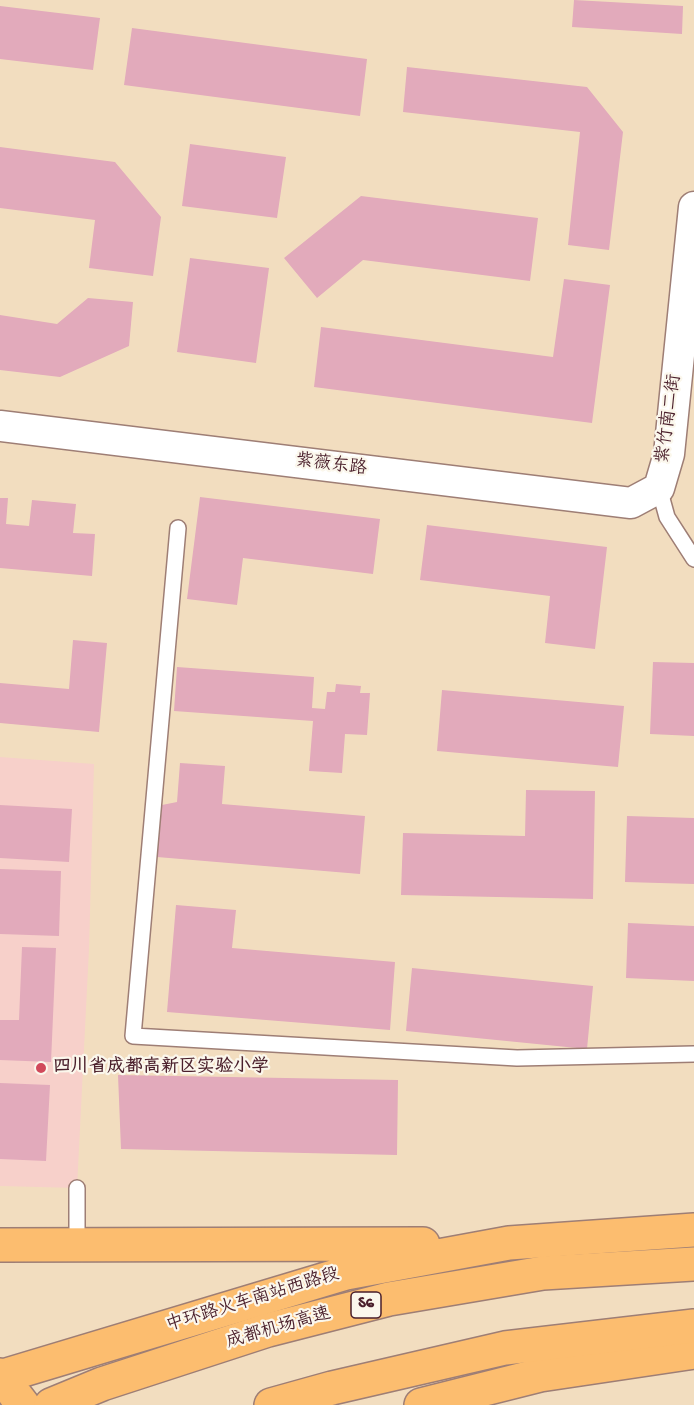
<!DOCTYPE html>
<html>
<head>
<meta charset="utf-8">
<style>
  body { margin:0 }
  canvas { display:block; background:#f2ddbf }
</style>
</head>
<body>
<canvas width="694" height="1405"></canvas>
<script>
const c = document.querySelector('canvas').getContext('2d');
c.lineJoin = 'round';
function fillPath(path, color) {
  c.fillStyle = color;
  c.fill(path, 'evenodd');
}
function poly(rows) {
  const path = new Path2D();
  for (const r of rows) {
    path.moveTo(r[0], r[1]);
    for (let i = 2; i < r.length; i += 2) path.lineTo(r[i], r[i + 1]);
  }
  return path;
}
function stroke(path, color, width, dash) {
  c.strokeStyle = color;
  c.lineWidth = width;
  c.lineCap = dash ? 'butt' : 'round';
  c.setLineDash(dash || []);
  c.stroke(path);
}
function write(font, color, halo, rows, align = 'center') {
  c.font = font + ' "Gochi Hand","LXGW WenKai TC",sans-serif';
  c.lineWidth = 4.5;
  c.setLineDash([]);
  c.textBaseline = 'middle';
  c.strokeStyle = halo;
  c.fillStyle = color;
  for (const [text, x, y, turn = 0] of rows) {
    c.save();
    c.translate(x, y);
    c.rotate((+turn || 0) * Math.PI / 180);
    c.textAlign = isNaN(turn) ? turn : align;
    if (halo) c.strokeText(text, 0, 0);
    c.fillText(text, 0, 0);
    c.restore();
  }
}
fillPath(poly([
  [0,757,94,764,89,949,77,1188,0,1186]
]), '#f7d0ca');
fillPath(poly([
  [574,0,683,6,682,34,572,27],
  [0,6,100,18,93,70,0,59],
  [132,28,367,59,360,116,124,85],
  [407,67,587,87,623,132,609,250,568,245,580,132,403,112],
  [190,144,286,157,277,218,182,206],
  [0,147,115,162,161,217,153,276,89,268,95,220,0,208],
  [361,196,538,218,530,281,363,260,317,298,284,258],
  [190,258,269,268,256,363,177,352],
  [564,279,610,285,592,423,314,387,321,327,553,357],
  [88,298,133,302,129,346,60,377,0,370,0,315,57,324],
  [200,497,380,519,373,574,243,558,237,605,187,599],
  [0,498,8,498,6,524,29,526,32,500,76,504,73,533,95,534,92,576,0,568],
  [427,525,607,547,595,649,545,643,550,596,420,580],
  [73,640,107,643,99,732,0,723,0,683,69,689],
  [653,662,694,663,694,736,650,734],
  [177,667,314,677,312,708,325,709,327,692,335,692,336,684,361,686,360,693,370,693,367,735,345,734,342,773,309,771,313,721,174,711],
  [442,690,624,706,618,767,437,751],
  [180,763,225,766,222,804,365,816,360,874,157,857,162,805,177,802],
  [526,790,595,791,593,899,401,895,403,833,525,836],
  [0,805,72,809,69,862,0,858],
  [627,816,694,818,694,884,625,882],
  [0,869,61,871,59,936,0,934],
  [176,905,236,910,232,948,395,962,390,1030,167,1012],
  [628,923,694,926,694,981,626,978],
  [22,947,56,948,51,1062,0,1060,0,1020,19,1020],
  [412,968,593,986,587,1049,406,1031],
  [118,1075,398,1080,397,1155,121,1149],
  [0,1083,50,1085,46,1161,0,1159]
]), '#e2aabb');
const service = poly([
  [659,488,667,517,694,559],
  [178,528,133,1036,517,1058,694,1054],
  [77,1188,77,1245]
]);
const minor = poly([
  [0,426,631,503,659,488,669,454,694,207]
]);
const primary = poly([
  [0,1245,423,1244],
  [0,1375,23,1405],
  [0,1377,346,1273,509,1243,694,1230],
  [421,1405,540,1375,694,1352]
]);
const motorway = poly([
  [51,1405,102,1384,268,1330,389,1299,543,1273,694,1264],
  [271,1405,332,1388,505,1348,694,1326]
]);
stroke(service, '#9e7e75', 18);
stroke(minor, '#9e7e75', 33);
stroke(primary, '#9e7e75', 36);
stroke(motorway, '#9e7e75', 36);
stroke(service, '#fff', 15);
stroke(minor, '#fff', 30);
stroke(primary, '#fcbd6f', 33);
stroke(motorway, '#fcbd6f', 33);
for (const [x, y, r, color] of [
  [41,1068,6,"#d1495b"]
]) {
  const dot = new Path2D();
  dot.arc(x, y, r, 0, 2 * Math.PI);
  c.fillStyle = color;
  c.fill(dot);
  stroke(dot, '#fbf7ec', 2);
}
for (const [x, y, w] of [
  [366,1305,30]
]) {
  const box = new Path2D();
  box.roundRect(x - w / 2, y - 13, w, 26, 4.5);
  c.fillStyle = '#fbf7ec';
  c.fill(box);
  stroke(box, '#4a1f2b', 1.5);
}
write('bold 16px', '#4a1f2b', null, [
  ["S6",366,1305]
]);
write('18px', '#4a1f2b', '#fbf7ec', [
  ["紫竹南二街",670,419,-82],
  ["紫薇东路",331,466,7],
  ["中环路火车南站西路段",253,1301,-17],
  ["成都机场高速",279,1329,-16]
]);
write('bold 18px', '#4a1f2b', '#fbf7ec', [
  ["四川省成都高新区实验小学",53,1068]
], 'left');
</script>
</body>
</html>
